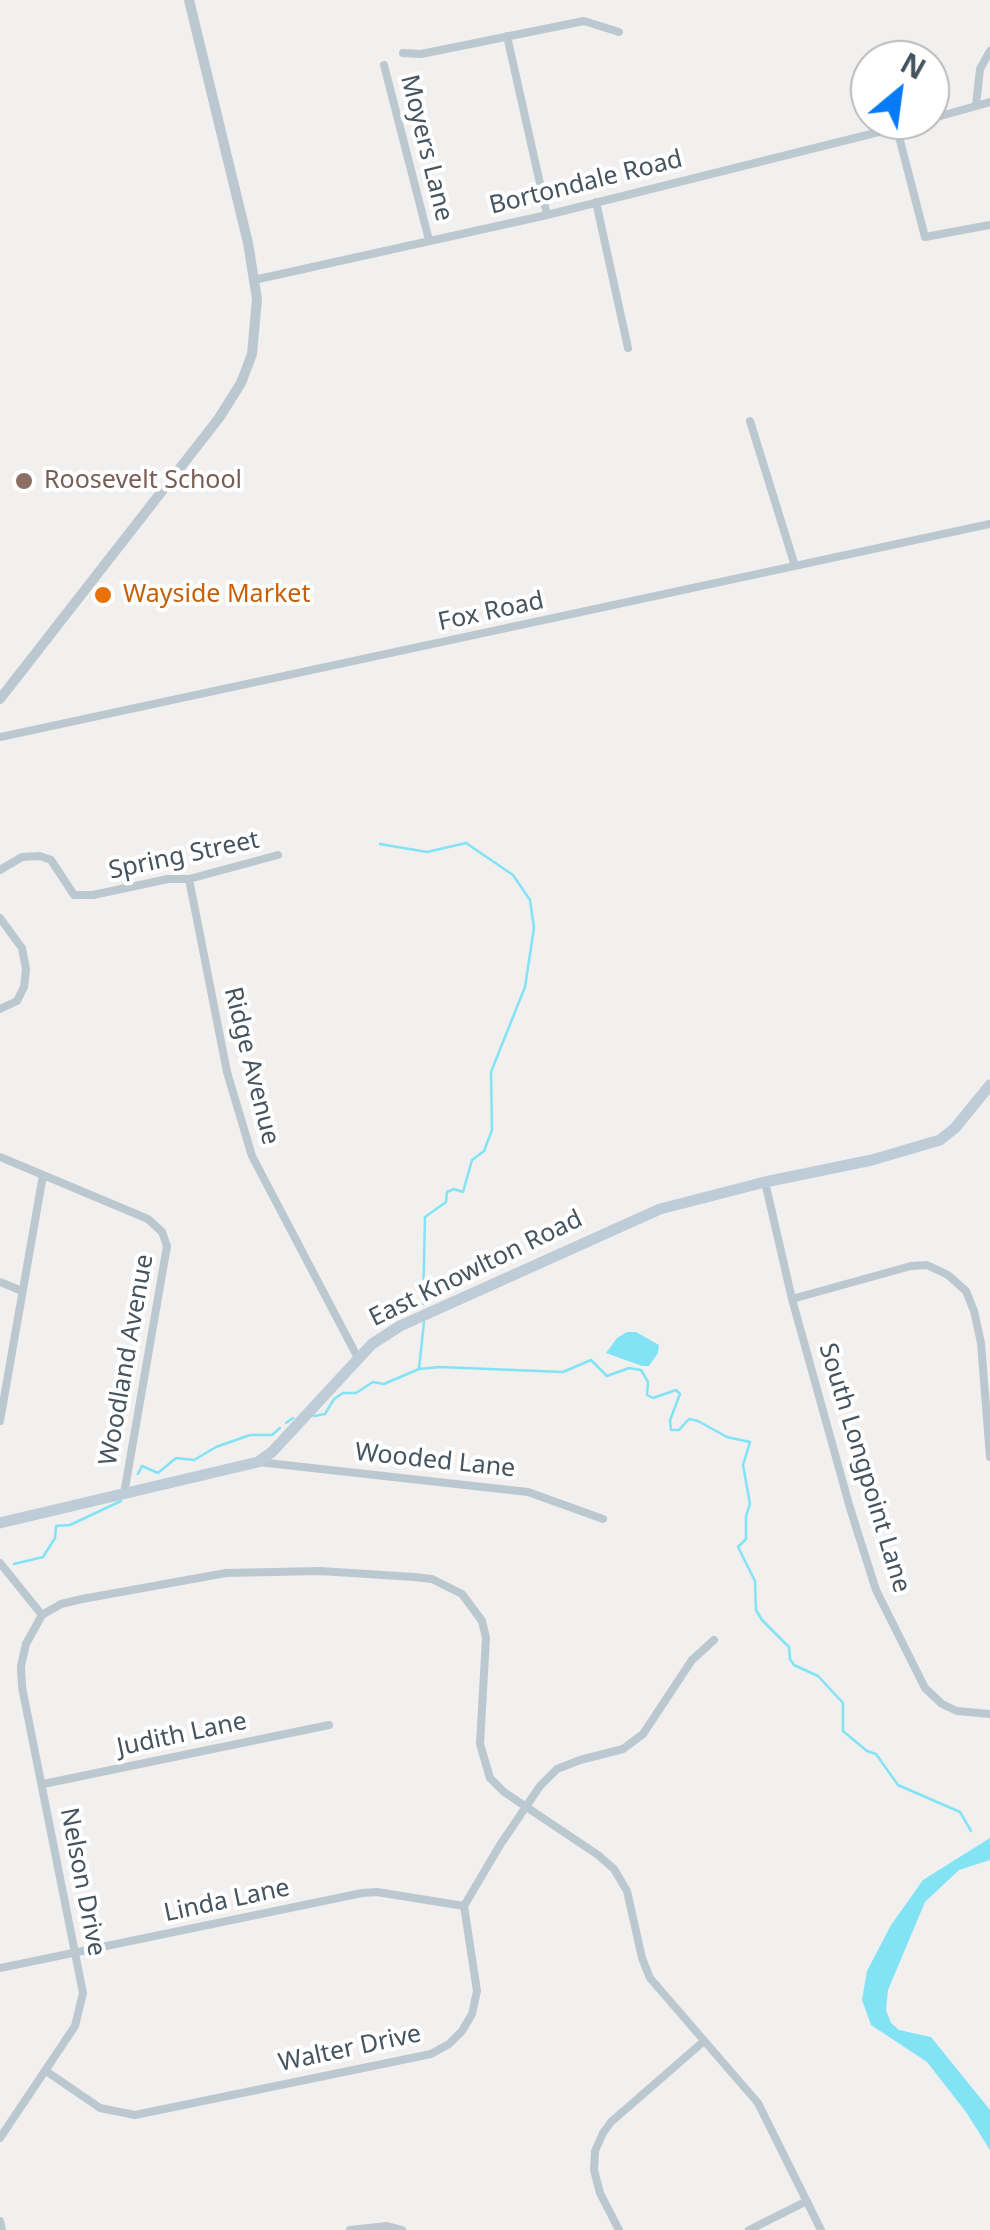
<!DOCTYPE html>
<html>
<head>
<meta charset="utf-8">
<style>
  body { margin:0 }
  #map { position:relative; width:990px; height:2230px; overflow:hidden; background:#f2efef; font-family:"Noto Sans",sans-serif }
  canvas { display:block }
  .north { position:absolute; left:850px; top:40px; width:100px; height:100px; box-sizing:border-box; background:#fff; border:2px solid #b5bbbf; border-radius:50%; rotate:29deg; font-size:28px; font-weight:700; line-height:40px; text-align:center; color:#45545f }
  .north::after { content:''; display:block; margin:auto; width:35px; height:45px; background:#077bf5; clip-path:polygon(50% 0,100% 100%,50% 72%,0 100%) }
</style>
</head>
<body>
<div id="map">
<canvas width="990" height="2230"></canvas>
<div class="north">N</div>
</div>
<script>
const c = document.querySelector('canvas').getContext('2d');
c.lineJoin = 'round';
function fillPath(path, color) {
  c.fillStyle = color;
  c.fill(path, 'evenodd');
}
function poly(rows) {
  const path = new Path2D();
  for (const r of rows) {
    path.moveTo(r[0], r[1]);
    for (let i = 2; i < r.length; i += 2) path.lineTo(r[i], r[i + 1]);
  }
  return path;
}
function stroke(path, color, width, dash) {
  c.strokeStyle = color;
  c.lineWidth = width;
  c.lineCap = dash ? 'butt' : 'round';
  c.setLineDash(dash || []);
  c.stroke(path);
}
function write(font, color, halo, rows, align = 'center') {
  c.font = font + ' "Noto Sans",sans-serif';
  c.lineWidth = 8;
  c.setLineDash([]);
  c.textBaseline = 'middle';
  c.strokeStyle = halo;
  c.fillStyle = color;
  for (const [text, x, y, turn = 0] of rows) {
    c.save();
    c.translate(x, y);
    c.rotate((+turn || 0) * Math.PI / 180);
    c.textAlign = isNaN(turn) ? turn : align;
    if (halo) c.strokeText(text, 0, 0);
    c.fillText(text, 0, 0);
    c.restore();
  }
}
fillPath(poly([
  [627,1332,636,1332,659,1345,658,1353,649,1366,642,1366,606,1353,617,1338],
  [990,1838,990,1860,959,1870,925,1902,888,1990,886,2010,891,2023,899,2030,931,2037,990,2110,990,2150,966,2112,927,2062,871,2025,862,2000,867,1971,891,1925,923,1880]
]), '#82e3f5');
stroke(poly([
  [380,844,427,852,466,843,513,875,530,900,534,928,525,987,491,1072,492,1130,484,1151,472,1160,463,1192,454,1189,447,1192,446,1202,425,1217,423,1304],
  [419,1369,424,1322],
  [314,1416,325,1414,334,1399,343,1393,356,1393,373,1382,384,1384,419,1369,440,1367,563,1372,591,1360,607,1376,629,1368,641,1370,648,1382,647,1395,653,1398,676,1390,680,1394,670,1420,671,1430,679,1430,689,1419,698,1421,727,1437,750,1442,743,1465,750,1504,746,1516,746,1539,738,1547,755,1581,756,1610,762,1620,789,1647,790,1659,794,1665,818,1676,843,1703,843,1731,867,1751,876,1754,898,1785,960,1812,971,1831],
  [286,1423,293,1418],
  [138,1474,142,1466,158,1473,176,1458,194,1460,216,1447,250,1435,272,1435,280,1428],
  [14,1564,43,1557,55,1538,56,1526,70,1525,121,1501]
]), '#82e3f5', 2.5);
stroke(poly([
  [507,36,547,215],
  [403,53,421,54,584,21,619,32],
  [384,65,429,240],
  [976,105,980,69,990,51],
  [930,119,990,102],
  [897,129,925,237,990,225],
  [596,202,628,348],
  [254,280,547,215,927,120],
  [750,421,795,566],
  [0,737,990,524],
  [0,870,22,857,40,856,51,860,74,895,93,895,168,879,189,879,278,855],
  [189,879,227,1072,252,1156,358,1358],
  [0,918,22,948,26,969,24,987,17,1001,0,1009],
  [0,1157,148,1219,162,1232,167,1246,124,1494],
  [765,1182,792,1299,850,1508,876,1590,925,1688,942,1704,957,1711,990,1714],
  [0,1282,22,1291],
  [792,1299,911,1266,927,1265,948,1275,966,1291,974,1311,981,1343,990,1457],
  [0,1421,43,1175],
  [258,1462,528,1492,603,1519],
  [0,1563,42,1615,61,1604,82,1599,226,1573,320,1571,414,1577,432,1579,462,1594,482,1621,486,1638,480,1744,490,1778,504,1792,598,1855,614,1869,627,1891,642,1958,650,1978,758,2103,821,2230],
  [43,1784,329,1725],
  [0,1968,362,1893,377,1892,464,1906],
  [46,2071,100,2108,135,2115,431,2054,449,2044,462,2031,472,2014,477,1991,464,1906,500,1845,540,1786,557,1769,580,1760,623,1749,643,1734,692,1660,714,1640],
  [0,2138,75,2026,83,1993,22,1687,21,1666,26,1644,42,1615],
  [0,2221,2,2230],
  [350,2230,387,2226,402,2230],
  [619,2230,600,2193,594,2170,595,2151,603,2133,611,2122,704,2041],
  [749,2230,807,2201]
]), '#bbc8d0', 8);
stroke(poly([
  [0,699,219,418,241,383,252,354,257,299,248,243,189,0]
]), '#bbc8d0', 10);
stroke(poly([
  [0,1523,258,1462,272,1452,372,1344,400,1326,660,1209,765,1182,872,1160,940,1140,955,1128,990,1085]
]), '#beccd8', 11);
for (const [x, y, r, color] of [
  [24,481,10,"#8d6e63"],
  [103,595,10,"#e8710a"]
]) {
  const dot = new Path2D();
  dot.arc(x, y, r, 0, 2 * Math.PI);
  c.fillStyle = color;
  c.fill(dot);
  stroke(dot, '#fff', 4);
}
write('25px', '#45545f', '#fff', [
  ["Moyers Lane",426,148,76],
  ["Bortondale Road",586,183,-14],
  ["Fox Road",491,612,-12],
  ["Spring Street",184,856,-12],
  ["Ridge Avenue",251,1066,76],
  ["East Knowlton Road",476,1269,-26],
  ["Woodland Avenue",127,1360,-80],
  ["Wooded Lane",435,1461,6],
  ["South Longpoint Lane",864,1468,73],
  ["Judith Lane",182,1735,-12],
  ["Nelson Drive",82,1882,79],
  ["Linda Lane",227,1901,-12],
  ["Walter Drive",350,2049,-12]
]);
write('25px', '#785e54', '#fff', [
  ["Roosevelt School",44,481]
], 'left');
write('25px', '#c56008', '#fff', [
  ["Wayside Market",123,595]
], 'left');
</script>
</body>
</html>
